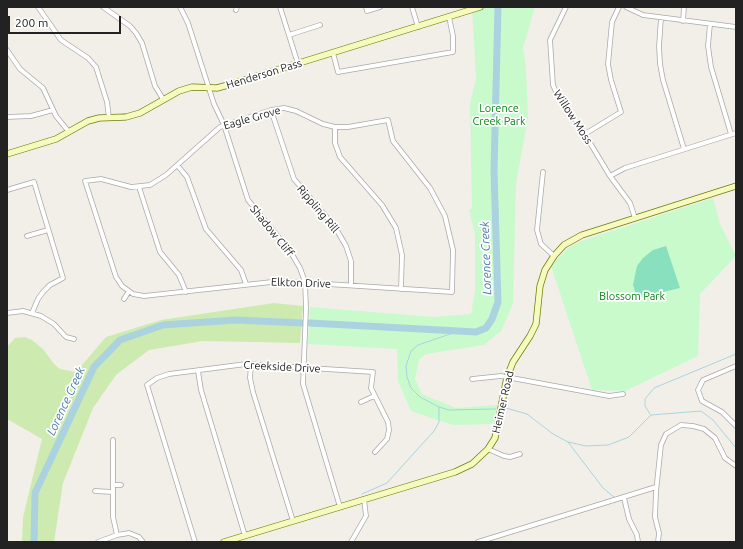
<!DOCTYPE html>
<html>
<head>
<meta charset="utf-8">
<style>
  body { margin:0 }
  #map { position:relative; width:743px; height:549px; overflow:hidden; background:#f2efe9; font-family:Ubuntu,sans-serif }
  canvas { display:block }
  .frame { position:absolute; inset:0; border:8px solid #222; pointer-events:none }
  .scale { position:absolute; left:8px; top:16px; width:113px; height:18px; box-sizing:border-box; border:2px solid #222; border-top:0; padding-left:5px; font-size:12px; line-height:14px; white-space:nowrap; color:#222; -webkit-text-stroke:3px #fff; paint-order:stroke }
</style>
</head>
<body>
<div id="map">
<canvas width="743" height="549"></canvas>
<div class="frame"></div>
<div class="scale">200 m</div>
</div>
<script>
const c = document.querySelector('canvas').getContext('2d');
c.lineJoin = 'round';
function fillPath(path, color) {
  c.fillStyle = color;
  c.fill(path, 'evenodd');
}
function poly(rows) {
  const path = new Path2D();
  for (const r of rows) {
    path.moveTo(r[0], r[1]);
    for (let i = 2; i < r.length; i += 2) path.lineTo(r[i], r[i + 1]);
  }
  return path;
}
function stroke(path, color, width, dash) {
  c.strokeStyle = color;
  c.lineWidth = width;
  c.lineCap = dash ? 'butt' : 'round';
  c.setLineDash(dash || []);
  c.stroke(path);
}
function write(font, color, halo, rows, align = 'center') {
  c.font = font + ' Ubuntu,sans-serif';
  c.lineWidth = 3.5;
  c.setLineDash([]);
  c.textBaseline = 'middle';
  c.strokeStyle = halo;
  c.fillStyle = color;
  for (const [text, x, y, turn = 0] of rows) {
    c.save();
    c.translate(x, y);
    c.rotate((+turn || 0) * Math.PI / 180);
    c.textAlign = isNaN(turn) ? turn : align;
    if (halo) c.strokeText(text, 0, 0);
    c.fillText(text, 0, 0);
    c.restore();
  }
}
fillPath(poly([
  [274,303,303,306,300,343,203,341,149,350,116,375,93,408,63,483,54,542,22,542,23,517,42,439,7,419,7,347,15,338,25,337,32,340,43,349,55,365,60,369,76,372,106,337,161,320]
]), '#cdebb0');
fillPath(poly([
  [472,7,535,7,523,48,526,67,528,118,516,183,513,304,501,331,484,345,426,354,419,360,415,379,422,394,456,408,497,405,493,424,453,425,411,411,398,381,397,349,308,344,310,307,434,317,471,314,475,291,475,234,469,210,472,208,470,104,476,78],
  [713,198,720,224,736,256,700,294,698,356,625,391,592,390,551,266,568,248,581,241]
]), '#c8facc');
fillPath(poly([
  [666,246,680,288,637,298,633,285,637,266,643,258,653,250]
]), '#88e0be');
stroke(poly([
  [459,331,418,345,411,351,406,366,407,377,411,388,420,397,439,407,449,410,496,409],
  [506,408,527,414,553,434,568,442,586,446,608,445,629,437,651,415,701,411,713,420,736,448],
  [650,414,645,406,645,399,654,388,736,354],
  [568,442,603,488,614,497],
  [362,494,387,483,434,431,439,422,439,407]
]), '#aad3df', 1);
stroke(poly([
  [310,323,476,332,486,328,492,319,498,302,494,171,498,7],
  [34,542,35,493,94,367,120,340,163,325,236,320,302,323]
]), '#aad3df', 7);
const street = poly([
  [38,7,61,40,88,58,96,67,107,102,109,118],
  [103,7,130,26,136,33,142,43,155,86,163,99],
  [180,7,188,23,214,104,224,125,248,200,290,251,300,268,305,282,306,308,303,384,340,507],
  [280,7,298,64],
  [366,7,367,11,380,7],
  [412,7,418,27],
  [566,7,550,40,553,85,556,92,581,128,610,176,630,203,635,218],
  [626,7,643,15,736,27],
  [236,10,237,7],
  [661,18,659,46,660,64,663,80,684,149],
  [683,21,684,7],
  [710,24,708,46,711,67,731,134],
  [289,35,320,25],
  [7,50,20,69,43,88,56,116,69,132],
  [333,53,338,72,453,52,453,36,449,17],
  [284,108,296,111,323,124,335,127,348,127,388,120,393,141,430,188,445,216,453,250,452,292,281,281,144,296,133,294,122,286,116,277,85,181,101,179,131,187,150,185,166,175,220,127,271,110,284,108],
  [271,110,294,179,335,227,346,246,351,261,351,285],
  [7,117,31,116,53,110],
  [335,127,335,143,340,157,382,205,396,228,402,255,401,289],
  [585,134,621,112,611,80,608,64,612,22,619,7],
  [177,165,187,177,206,229,241,270,246,284],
  [543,172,537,230,541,244,554,256],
  [610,176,625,168,736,133],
  [139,187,160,252,179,275,186,292],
  [7,190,34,182,63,278,50,285,43,292,38,299,32,313],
  [27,236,48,230],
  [124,299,129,291],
  [7,313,23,311,41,316,54,324,66,337,74,339],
  [251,364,250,378,253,392,293,521],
  [736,366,703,380,698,390,702,401,722,412,736,426],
  [198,371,201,390,245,536],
  [472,379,501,376,609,396,623,394],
  [361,402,374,396],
  [113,440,113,517,117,535],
  [488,449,504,456,510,457,520,454],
  [113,485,121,485],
  [95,491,113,492],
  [624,498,629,519,637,535,638,542],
  [98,542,117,535,129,533,139,537,143,542],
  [195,542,147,385,157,378,169,374,246,364,373,372,371,388,388,422,389,430,387,439,375,452],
  [351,542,366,516,364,499],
  [478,542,656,487],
  [658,542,659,533,655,517,656,492,661,445,666,434,681,425,693,426,704,429,715,438,725,458,736,466]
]);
const secondary = poly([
  [7,154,56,139,88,121,99,118,126,117,140,113,179,91,192,87,217,88,228,85,480,7],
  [224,542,455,472,472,464,488,449,495,438,507,377,513,362,530,336,536,324,540,286,545,270,554,256,564,245,582,235,736,186]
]);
stroke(street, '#a9a9a9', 5.5);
stroke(secondary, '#707d05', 7);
stroke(street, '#fff', 4);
stroke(secondary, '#f7fabf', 5.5);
write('11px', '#222', '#fff', [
  ["Henderson Pass",264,74,-17],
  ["Willow Moss",573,117,57],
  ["Eagle Grove",252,118,-16],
  ["Rippling Rill",318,209,50],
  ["Shadow Cliff",272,231,51],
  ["Elkton Drive",301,283,2],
  ["Creekside Drive",282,367,3],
  ["Heimer Road",503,402,-77]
]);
write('11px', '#0c8416', '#fff', [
  ["Lorence",499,108],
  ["Creek Park",499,121],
  ["Blossom Park",632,296]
]);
write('italic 12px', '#4a7aab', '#fff', [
  ["Lorence Creek",486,258,-92],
  ["Lorence Creek",66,401,-65]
]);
</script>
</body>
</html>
